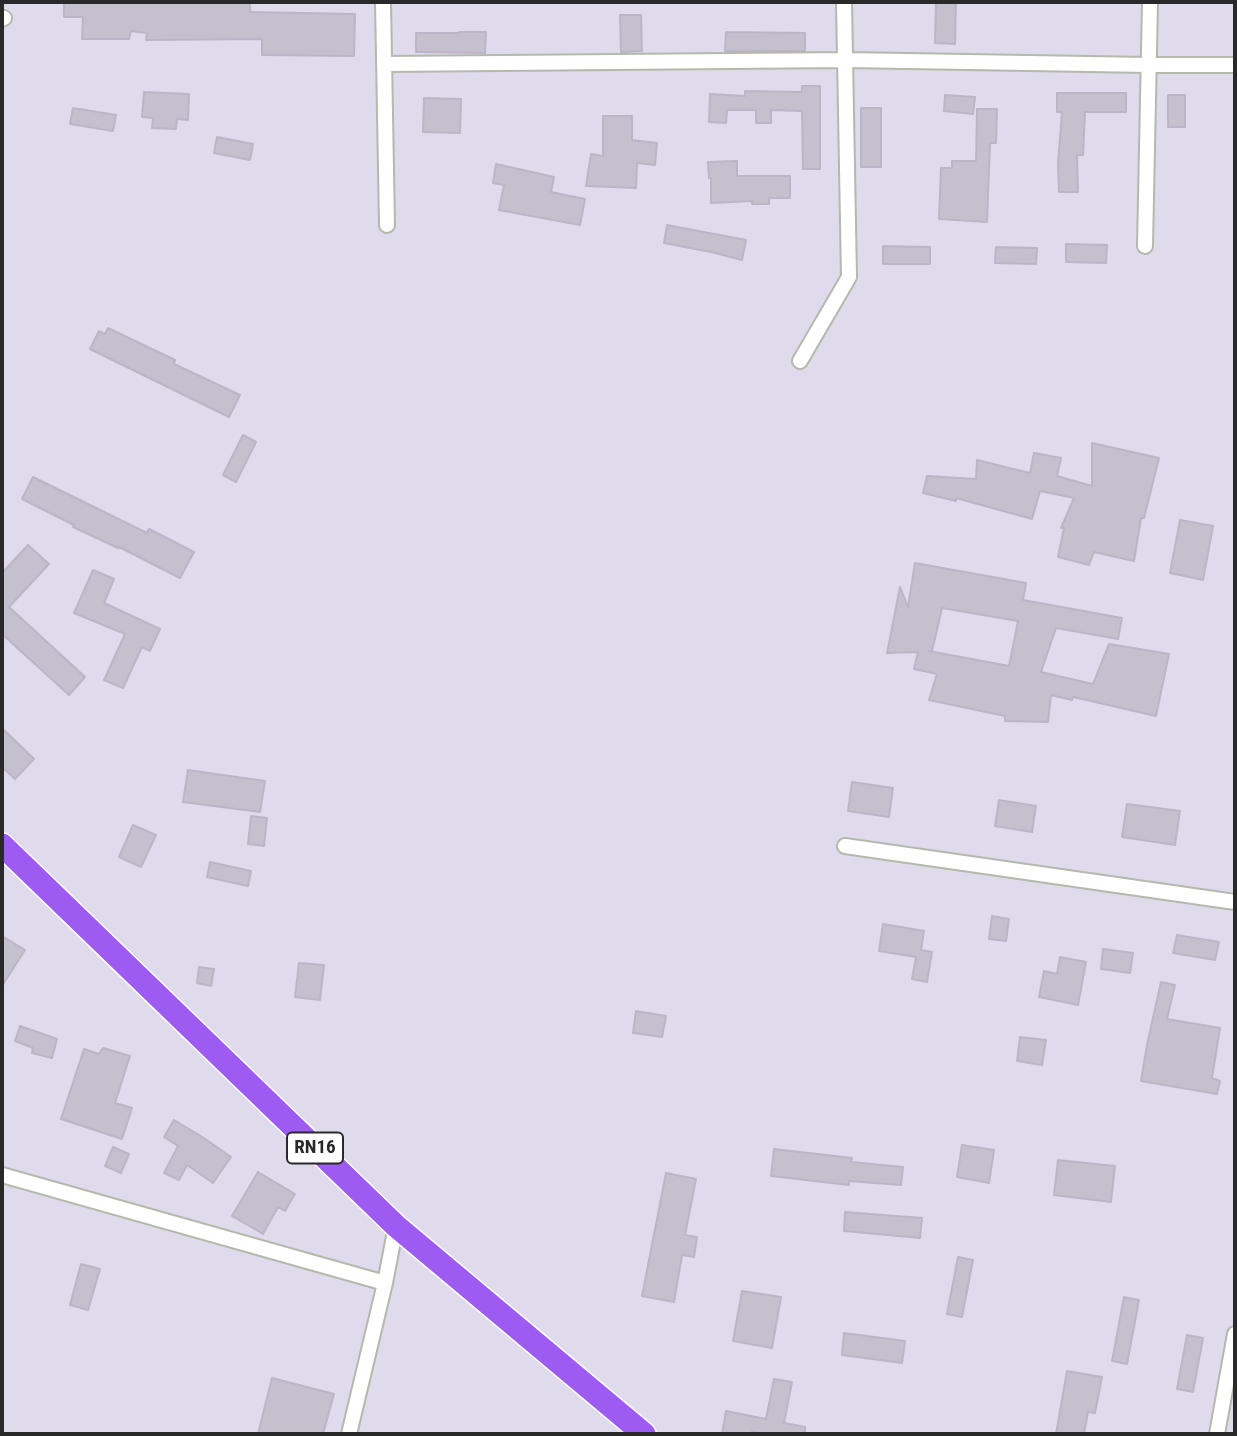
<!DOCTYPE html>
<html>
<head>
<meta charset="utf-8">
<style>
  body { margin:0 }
  #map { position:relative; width:1237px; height:1436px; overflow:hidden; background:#dfdbec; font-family:"Roboto Condensed",sans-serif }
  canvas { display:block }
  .frame { position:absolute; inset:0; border:4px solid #292929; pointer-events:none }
</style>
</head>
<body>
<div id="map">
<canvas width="1237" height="1436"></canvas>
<div class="frame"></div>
</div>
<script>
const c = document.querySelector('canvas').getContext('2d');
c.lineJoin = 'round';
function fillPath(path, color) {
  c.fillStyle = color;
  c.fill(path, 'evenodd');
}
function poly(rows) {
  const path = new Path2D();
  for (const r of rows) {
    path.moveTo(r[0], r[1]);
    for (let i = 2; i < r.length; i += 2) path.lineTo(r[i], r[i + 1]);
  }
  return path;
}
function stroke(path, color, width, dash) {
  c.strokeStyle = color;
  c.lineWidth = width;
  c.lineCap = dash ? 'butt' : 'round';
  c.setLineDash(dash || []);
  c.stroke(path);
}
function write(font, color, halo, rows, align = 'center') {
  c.font = font + ' "Roboto Condensed",sans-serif';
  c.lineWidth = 5;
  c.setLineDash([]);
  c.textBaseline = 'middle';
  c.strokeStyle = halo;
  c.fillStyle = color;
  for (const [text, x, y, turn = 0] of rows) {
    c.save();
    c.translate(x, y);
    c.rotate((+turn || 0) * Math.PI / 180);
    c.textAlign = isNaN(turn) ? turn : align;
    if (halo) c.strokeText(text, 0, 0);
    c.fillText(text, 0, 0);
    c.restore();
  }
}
const building = poly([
  [64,2,250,2,250,12,355,14,354,56,262,55,262,39,146,40,147,33,131,31,129,39,82,39,83,17,64,17,64,2],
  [936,2,956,2,955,44,935,43,936,2],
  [620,15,641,15,642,51,621,52,620,15],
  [459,32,486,32,485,53,416,52,416,33,459,33,459,32],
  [726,32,805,33,805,51,725,51,726,32],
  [802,86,820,86,820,169,803,169,802,111,771,110,771,123,756,123,756,110,727,110,726,123,709,122,710,94,745,96,745,91,802,92,802,86],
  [144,92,189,94,188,120,177,119,176,129,152,128,153,118,142,117,144,92],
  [1057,93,1126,93,1126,112,1085,112,1083,155,1077,155,1078,192,1059,192,1058,164,1062,112,1057,112,1057,93],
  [945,95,975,97,973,114,944,111,945,95],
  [1168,95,1185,95,1185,127,1168,127,1168,95],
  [424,98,461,99,460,133,423,132,424,98],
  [73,108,116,115,113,131,70,124,73,108],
  [861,108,881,108,881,167,861,167,861,108],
  [977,109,997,109,996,143,990,143,987,222,939,219,941,168,952,168,952,161,976,161,977,109],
  [603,116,632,116,632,140,657,143,655,165,637,163,636,188,586,186,591,154,603,156,603,116],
  [217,137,253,144,250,160,214,153,217,137],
  [737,161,737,176,790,176,790,198,769,198,769,204,752,204,752,201,711,203,711,178,709,178,708,162,737,161],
  [496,164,554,177,551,192,585,199,580,225,499,210,504,185,493,183,496,164],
  [667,225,746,240,742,260,711,252,664,243,667,225],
  [1066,244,1107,245,1106,263,1066,262,1066,244],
  [883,246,930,247,930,264,883,264,883,246],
  [996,247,1037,248,1036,264,995,263,996,247],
  [108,328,175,360,174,364,240,395,229,417,90,349,99,331,105,334,108,328],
  [243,435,256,442,236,482,223,475,243,435],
  [1092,443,1159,458,1144,518,1141,518,1134,561,1094,552,1089,565,1058,557,1064,528,1061,528,1074,498,1040,491,1032,519,956,498,956,501,923,493,927,476,976,479,977,460,1030,473,1034,453,1061,458,1057,476,1092,486,1092,443],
  [33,477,147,533,149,529,194,552,180,578,119,547,118,548,73,527,74,525,22,499,33,477],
  [1180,520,1213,526,1203,580,1170,573,1180,520],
  [28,545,49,564,9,607,85,677,69,695,2,634,2,573,28,545],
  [915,563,1026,583,1023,600,1122,618,1118,639,1056,628,1041,672,1093,684,1109,644,1169,654,1156,716,1073,697,1072,700,1051,695,1048,722,1005,721,1005,716,929,700,937,674,914,669,918,652,887,653,900,587,908,607,915,563],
  [942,608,1018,621,1009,666,929,651,932,651,942,608],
  [93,570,114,579,104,603,160,629,150,651,142,647,123,688,104,680,125,634,74,613,93,570],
  [2,728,34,759,15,779,2,767,2,728],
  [188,770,265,781,260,812,183,802,188,770],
  [852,782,893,788,889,817,848,811,852,782],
  [999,800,1036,806,1032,832,995,826,999,800],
  [1127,804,1180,811,1175,845,1122,837,1127,804],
  [251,816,267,818,264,846,248,844,251,816],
  [133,825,156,835,141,867,119,857,133,825],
  [210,862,251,871,248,886,207,877,210,862],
  [992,916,1009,919,1006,941,989,939,992,916],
  [883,924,924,931,921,950,932,952,927,982,912,979,916,957,879,951,883,924],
  [1177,935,1219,942,1215,960,1173,953,1177,935],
  [2,936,25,950,2,986,2,936],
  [1103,949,1133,953,1130,973,1101,969,1103,949],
  [1060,957,1086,962,1078,1005,1039,997,1044,971,1057,974,1060,957],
  [299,963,324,965,320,1000,295,997,299,963],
  [199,967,214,969,211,986,197,983,199,967],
  [1161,982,1175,985,1167,1019,1220,1028,1212,1078,1220,1081,1217,1094,1141,1081,1147,1045,1161,982],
  [636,1011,666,1016,662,1037,633,1033,636,1011],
  [20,1026,57,1039,52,1058,32,1053,33,1048,15,1041,20,1026],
  [1020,1037,1046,1040,1042,1065,1017,1061,1020,1037],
  [103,1048,130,1056,115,1103,132,1108,122,1139,61,1119,84,1049,99,1054,103,1048],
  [174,1120,204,1138,231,1157,213,1183,187,1165,179,1180,164,1173,178,1146,164,1137,174,1120],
  [962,1145,994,1150,989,1183,957,1177,962,1145],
  [113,1147,129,1154,121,1173,105,1166,113,1147],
  [774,1149,852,1158,851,1162,903,1167,901,1185,849,1181,849,1185,771,1176,774,1149],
  [1058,1160,1115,1166,1111,1202,1054,1195,1058,1160],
  [258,1172,295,1194,285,1211,278,1207,263,1234,232,1216,258,1172],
  [666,1173,696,1179,685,1235,697,1237,694,1257,682,1255,674,1302,642,1296,666,1173],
  [845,1212,922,1218,920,1238,844,1231,845,1212],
  [958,1257,973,1260,962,1317,947,1314,958,1257],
  [81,1264,100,1269,88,1310,70,1305,81,1264],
  [742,1291,781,1297,772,1348,733,1341,742,1291],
  [1124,1297,1139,1300,1127,1364,1112,1361,1124,1297],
  [844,1333,905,1341,902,1363,842,1355,844,1333],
  [1187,1335,1203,1338,1193,1392,1177,1389,1187,1335],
  [1067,1371,1102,1377,1095,1413,1088,1412,1084,1434,1056,1434,1067,1371],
  [272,1378,334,1394,323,1434,258,1434,272,1378],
  [774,1379,792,1382,784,1423,805,1427,805,1434,763,1434,752,1431,752,1434,722,1434,726,1411,766,1419,774,1379]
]);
fillPath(building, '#c4c0ce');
stroke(building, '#bbb5c7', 2);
const minor = poly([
  [383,2,387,225],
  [2,19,4,18],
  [385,64,846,60,1149,65,1235,65],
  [1145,246,1150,2],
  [800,361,849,277,844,2],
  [845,846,1235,902],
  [2,1175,385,1283],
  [349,1434,385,1283,396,1226],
  [1217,1434,1235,1334]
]);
const primary = poly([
  [2,845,396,1226,644,1434]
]);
stroke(minor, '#b3b9ab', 18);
stroke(primary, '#fff', 26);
stroke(minor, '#fff', 14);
stroke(primary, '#9d5bf1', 23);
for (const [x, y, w] of [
  [315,1148,56]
]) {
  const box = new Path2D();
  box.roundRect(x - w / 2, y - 15.5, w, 31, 5);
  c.fillStyle = '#fff';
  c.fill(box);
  stroke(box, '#292929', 2);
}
write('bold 19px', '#292929', null, [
  ["RN16",315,1148]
]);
</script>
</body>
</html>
